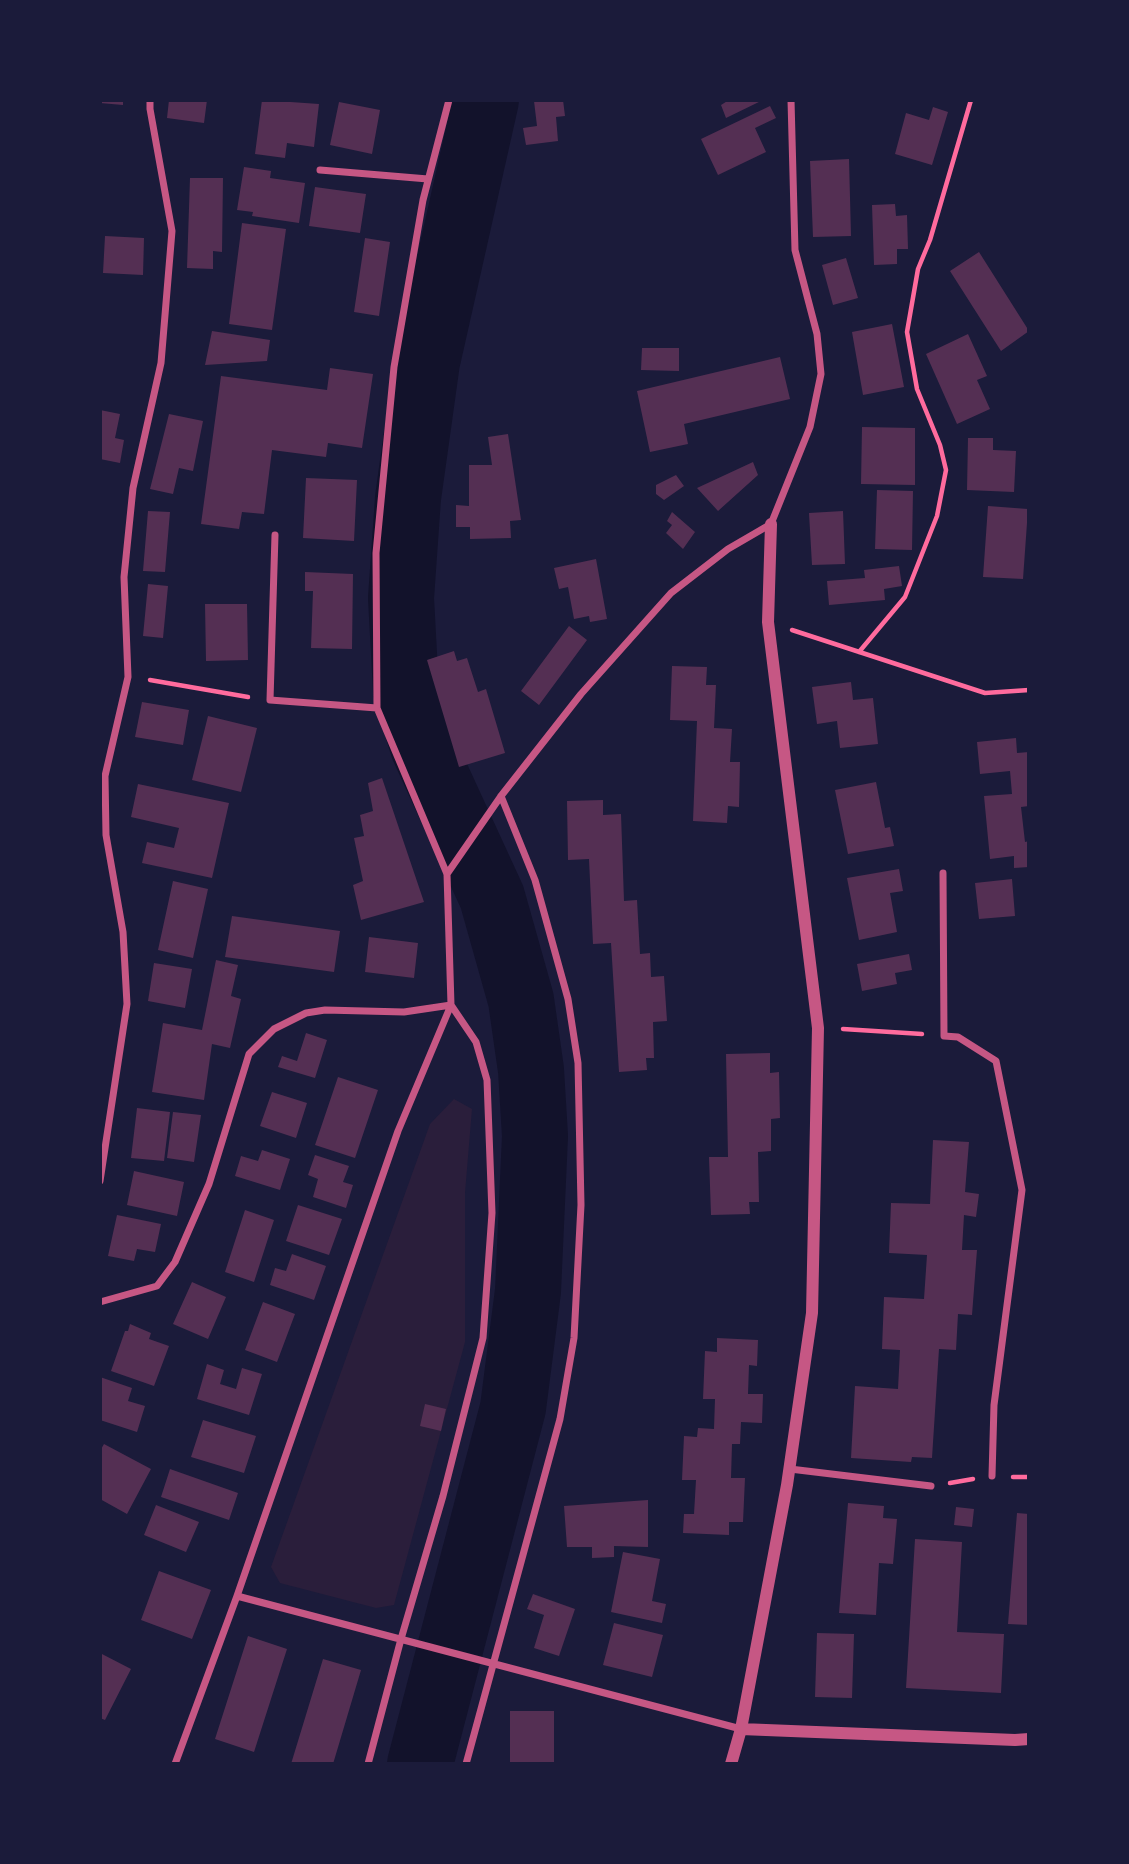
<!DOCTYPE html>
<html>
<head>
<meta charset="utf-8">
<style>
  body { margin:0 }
  #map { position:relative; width:1129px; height:1864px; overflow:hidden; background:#1b1b3a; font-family:Merriweather,serif }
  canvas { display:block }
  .frame { position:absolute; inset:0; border:102px solid #1b1b3a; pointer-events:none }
</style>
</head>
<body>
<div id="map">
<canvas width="1129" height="1864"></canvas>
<div class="frame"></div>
</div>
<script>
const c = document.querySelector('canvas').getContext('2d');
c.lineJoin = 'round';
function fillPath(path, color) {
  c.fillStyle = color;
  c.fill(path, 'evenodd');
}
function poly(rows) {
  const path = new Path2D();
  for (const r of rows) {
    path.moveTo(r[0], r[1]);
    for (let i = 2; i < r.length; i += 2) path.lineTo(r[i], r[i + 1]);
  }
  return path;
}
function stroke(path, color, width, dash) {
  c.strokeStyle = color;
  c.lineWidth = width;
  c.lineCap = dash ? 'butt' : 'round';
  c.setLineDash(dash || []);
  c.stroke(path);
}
fillPath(poly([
  [454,1099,472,1109,465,1193,465,1342,394,1605,376,1608,280,1583,271,1567,430,1124]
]), '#2a1e3b');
stroke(poly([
  [420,1764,513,1408,528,1291,535,1136,531,1070,521,1000,492,897,423,747,406,691,401,598,408,498,427,362,486,100]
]), '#12122b', 66);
fillPath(poly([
  [100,100,123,100,123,105,100,103],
  [169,100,207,100,204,123,167,118],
  [262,100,319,104,314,147,287,143,285,158,255,154],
  [542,100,563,100,565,116,556,117,558,141,526,145,523,128,537,126,534,101],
  [729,100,763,100,726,118,721,105],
  [339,102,380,110,372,154,330,145],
  [770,106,776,118,755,128,766,152,718,175,701,139],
  [933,107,948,112,932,165,895,154,906,113,929,120],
  [849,159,851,236,813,237,810,161],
  [244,167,271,171,270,178,305,183,299,223,252,216,253,212,237,210],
  [190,178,223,178,222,252,213,251,213,269,187,268],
  [315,187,366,194,360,233,309,226],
  [895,204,896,216,907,215,908,249,897,249,897,264,874,265,872,205],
  [242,223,286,229,272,330,229,324],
  [105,236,144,238,143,275,103,273],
  [365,238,390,242,379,316,354,312],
  [979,252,1029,331,1001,351,950,271],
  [846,258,858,298,833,305,822,265],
  [892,324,904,387,863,395,852,332],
  [212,331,270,340,267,361,205,365],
  [968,334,987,376,977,380,990,409,957,424,926,354],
  [642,348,679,348,679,371,641,370],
  [780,357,790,399,684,424,688,444,650,452,637,391],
  [330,368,373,374,362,448,328,443,326,457,272,450,264,514,242,512,239,529,201,524,221,376,327,390],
  [100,410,120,414,115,438,124,440,120,463,100,459],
  [169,414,203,421,193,471,179,468,173,494,150,489],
  [862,427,915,428,915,485,861,484],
  [508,434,521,520,510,521,511,538,470,539,470,527,456,527,456,505,469,506,469,465,492,465,488,437],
  [968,438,993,438,993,450,1016,451,1014,492,967,490],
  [753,462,758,475,718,511,697,488],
  [676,475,684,486,664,500,656,494,656,485],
  [306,478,357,480,354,541,303,538],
  [877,490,913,491,912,550,875,549],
  [988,506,1028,509,1023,579,983,577],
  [148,511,170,512,165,572,143,571],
  [843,511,845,564,812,565,809,513],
  [672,512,695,532,683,549,666,533,672,525,667,521],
  [596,559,607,619,590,622,589,616,574,619,568,587,559,589,554,568],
  [899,566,902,586,884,589,885,600,829,605,827,581,865,578,864,570],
  [305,572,353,574,352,649,311,648,313,591,305,591],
  [148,584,168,586,163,638,143,636],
  [205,604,247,604,248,660,206,661],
  [569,626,587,640,539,705,521,691],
  [454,651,457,661,467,658,478,692,486,689,505,753,459,767,427,660],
  [672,666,707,667,706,685,716,685,714,728,732,729,730,762,740,762,739,807,728,806,727,823,693,821,697,721,670,720],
  [851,682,853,700,873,698,878,744,840,748,837,721,817,724,812,687],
  [142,702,189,710,183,745,135,737],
  [208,716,257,728,241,792,192,780],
  [1016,738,1017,753,1029,752,1029,806,1021,807,1025,842,1029,841,1029,867,1014,868,1014,856,990,859,984,796,1012,794,1010,771,980,774,977,742],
  [382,778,424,902,361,920,353,885,363,881,354,838,364,836,360,815,373,811,368,783],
  [876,782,885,828,890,827,894,846,848,854,835,790],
  [138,784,229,803,212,878,142,863,147,842,174,848,179,828,131,817],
  [603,800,603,815,621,814,624,901,637,900,640,954,650,953,651,977,664,976,667,1021,653,1022,654,1058,646,1058,647,1070,619,1072,611,943,593,944,589,859,568,860,567,801],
  [899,869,903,891,890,893,897,932,859,940,847,878],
  [1012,879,1015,916,979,919,975,883],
  [173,881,208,889,193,958,158,950],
  [232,916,340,931,334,972,225,957],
  [369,937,418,943,414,978,365,972],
  [909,954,912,970,895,973,897,984,862,991,857,964],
  [216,960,238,965,231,996,241,999,230,1048,212,1044,204,1100,152,1092,163,1023,202,1030],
  [154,963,192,969,185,1008,148,1001],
  [306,1033,327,1040,315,1078,278,1067,282,1056,297,1061],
  [770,1053,770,1073,779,1072,780,1118,771,1119,771,1151,758,1152,759,1202,749,1202,750,1214,711,1215,709,1157,728,1157,726,1054],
  [338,1077,378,1090,355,1158,315,1145],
  [272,1092,307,1103,296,1138,260,1126],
  [137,1108,170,1112,164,1161,131,1158],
  [173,1112,201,1115,194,1162,167,1158],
  [933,1140,969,1142,965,1192,979,1194,976,1217,964,1215,962,1250,977,1250,972,1315,958,1314,956,1350,939,1349,932,1458,912,1457,911,1462,851,1458,855,1386,898,1389,900,1350,882,1349,884,1297,924,1299,927,1255,889,1253,891,1203,930,1204],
  [262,1150,290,1159,280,1190,235,1176,241,1156,258,1161],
  [315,1155,349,1166,343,1182,353,1185,346,1208,313,1197,318,1179,308,1175],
  [134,1171,184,1182,177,1216,127,1205],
  [298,1205,342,1219,329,1255,286,1241],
  [245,1210,274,1220,254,1282,225,1272],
  [117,1215,161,1224,155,1252,137,1249,134,1261,108,1256],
  [292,1254,326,1266,314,1300,270,1285,275,1268,286,1271],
  [192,1282,226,1297,208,1339,173,1324],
  [263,1302,295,1314,277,1362,245,1350],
  [130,1324,151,1333,149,1339,169,1346,154,1386,111,1371,125,1331,128,1331],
  [717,1338,758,1340,757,1366,749,1365,748,1394,763,1394,762,1423,741,1422,740,1444,732,1444,731,1478,745,1478,743,1522,729,1522,729,1535,683,1533,684,1514,694,1514,696,1480,682,1480,684,1436,697,1437,698,1428,714,1429,715,1399,703,1399,705,1351,717,1352],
  [207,1364,224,1370,220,1384,236,1389,242,1368,262,1374,249,1415,197,1399],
  [100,1377,132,1388,128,1401,145,1406,137,1432,100,1420],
  [425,1404,446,1409,441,1431,420,1426],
  [203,1420,256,1436,244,1473,191,1457],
  [104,1444,151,1469,127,1514,100,1499,100,1451],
  [170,1469,238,1493,229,1520,161,1497],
  [648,1500,648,1547,614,1546,614,1557,592,1558,592,1547,567,1547,564,1506],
  [848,1503,884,1506,883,1518,897,1519,893,1564,879,1563,876,1615,839,1613],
  [156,1505,199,1522,186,1552,144,1535],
  [956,1507,974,1509,972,1527,954,1525],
  [1017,1513,1029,1514,1029,1625,1008,1624],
  [915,1539,962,1542,957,1632,1004,1634,1001,1693,906,1688],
  [623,1552,660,1559,652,1601,666,1604,662,1623,611,1612],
  [159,1571,211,1590,192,1639,141,1620],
  [533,1594,575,1609,559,1656,534,1648,544,1615,527,1609],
  [614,1623,663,1635,652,1677,603,1665],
  [817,1633,854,1634,852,1698,815,1697],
  [248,1636,287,1649,254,1752,215,1739],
  [100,1653,131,1669,105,1720,100,1718],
  [323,1659,361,1670,333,1764,291,1764],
  [510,1711,554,1711,554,1764,510,1764]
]), '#542f53');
stroke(poly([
  [792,630,985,693,1029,690],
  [859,652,905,597,937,516,946,470,940,445,917,389,907,332,918,269,930,240,971,100],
  [150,680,248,697],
  [843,1029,922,1034],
  [1013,1477,1029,1477],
  [950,1483,973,1479]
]), '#ff6b9d', 4.5);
stroke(poly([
  [320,170,428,179],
  [275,535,270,700,377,708],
  [943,873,944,1036,958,1037,996,1061,1022,1190,994,1405,992,1476],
  [447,874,501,796,581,694,671,593,728,549,771,524,810,427,821,374,817,334,795,250,791,100],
  [100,1181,127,1004,123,932,106,835,105,776,128,677,124,577,133,488,161,363,172,231,150,109,150,100],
  [100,1302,157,1286,175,1262,209,1184,249,1054,274,1029,306,1013,325,1010,404,1012,451,1005],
  [790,1469,931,1486],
  [237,1596,741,1729],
  [175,1764,237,1596,398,1131,451,1005,447,874,377,708,376,553,394,367,423,200,449,100],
  [368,1764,401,1639,443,1496,483,1338,492,1213,487,1080,476,1042,451,1005],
  [466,1764,560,1419,574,1338,581,1205,578,1063,568,999,535,880,501,796]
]), '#c65784', 7);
stroke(poly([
  [741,1729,1015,1740,1029,1739],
  [731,1764,741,1729,787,1485,812,1313,818,1028,768,622,771,524]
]), '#c65784', 12);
</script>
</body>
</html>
